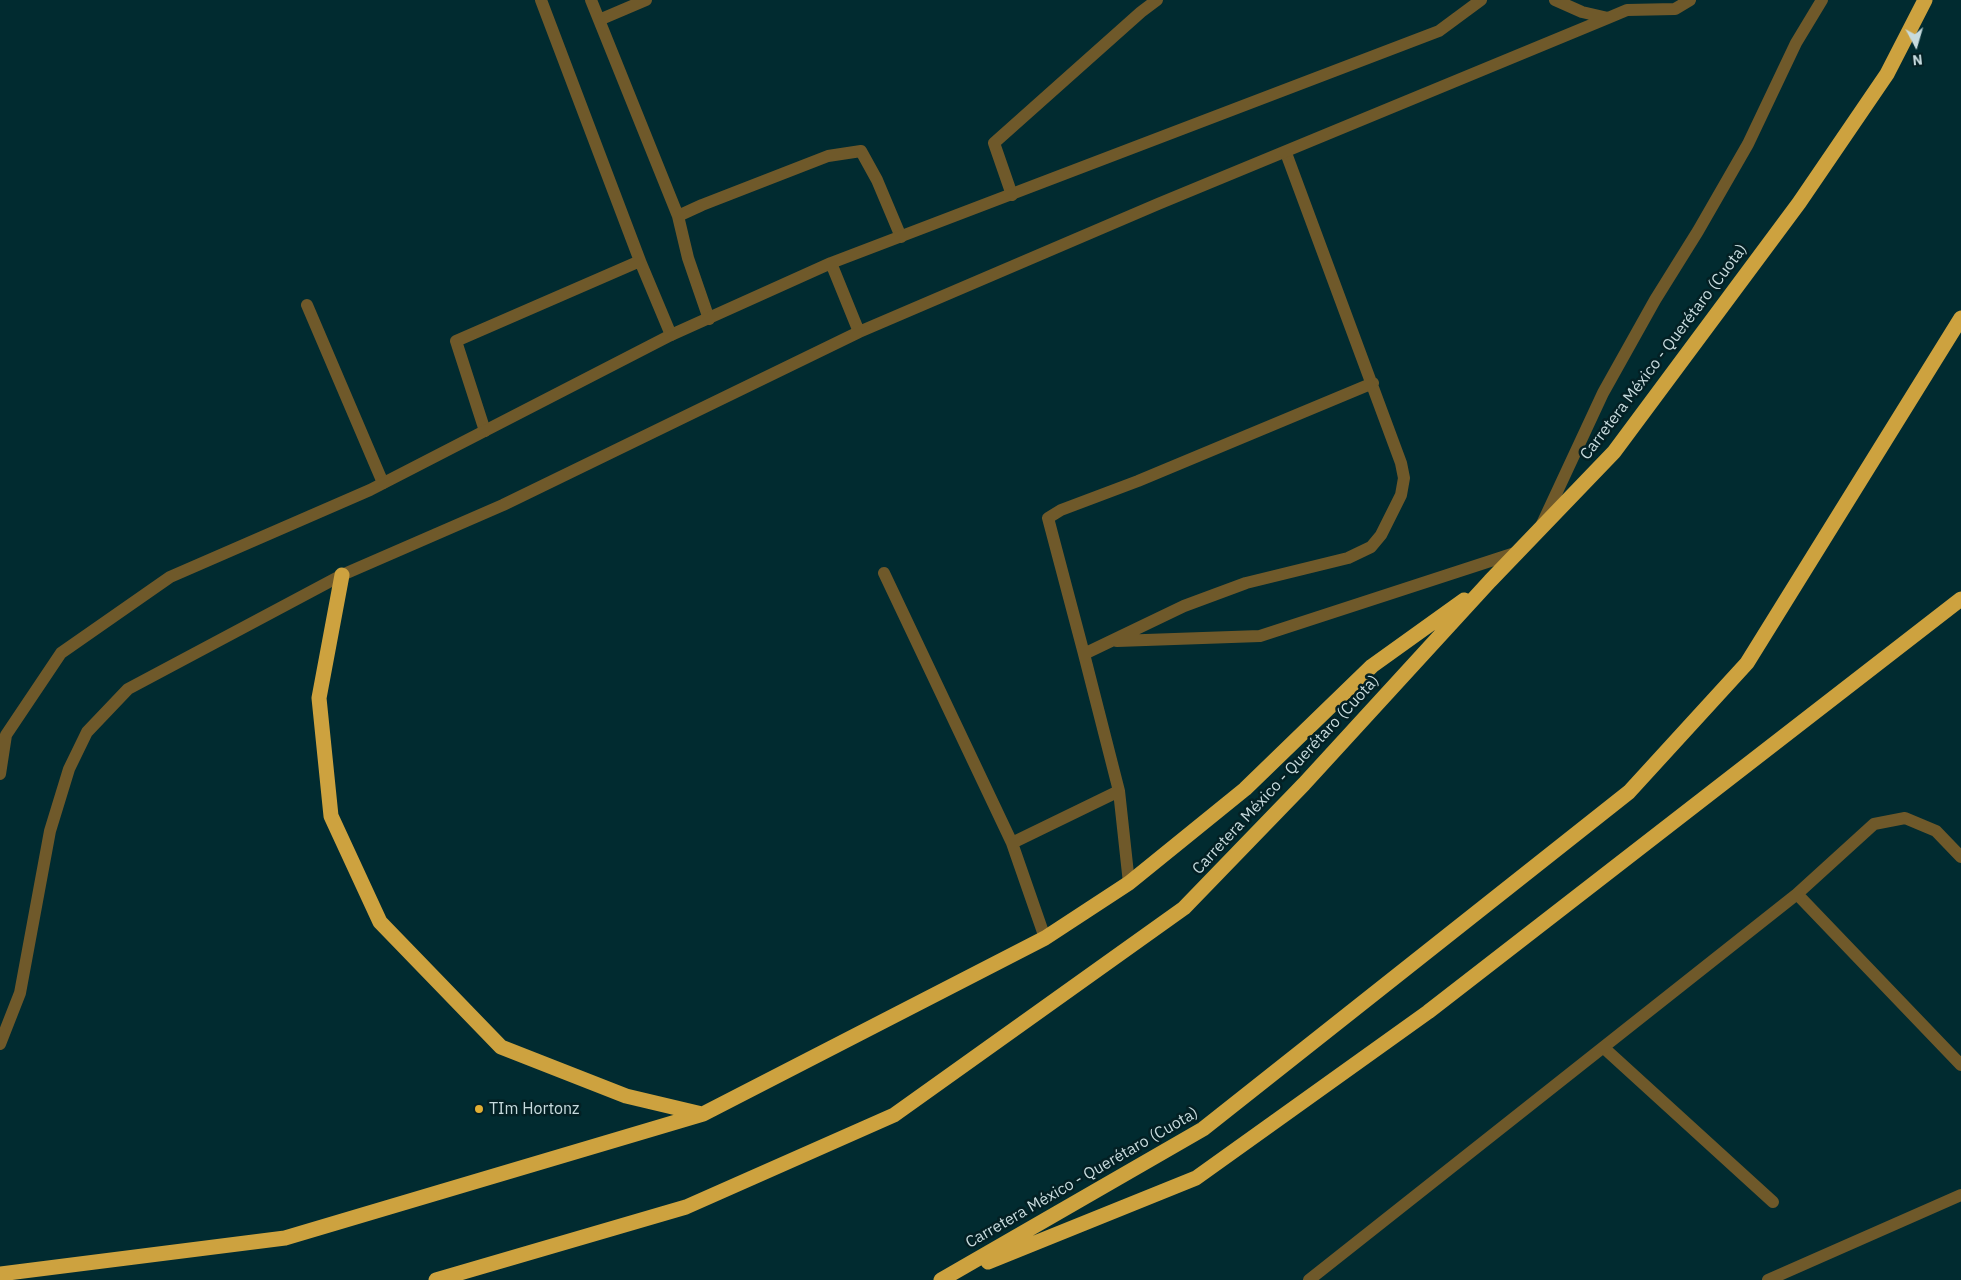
<!DOCTYPE html>
<html>
<head>
<meta charset="utf-8">
<style>
  body { margin:0 }
  #map { position:relative; width:1961px; height:1280px; overflow:hidden; background:#012b30; font-family:"IBM Plex Sans",sans-serif }
  canvas { display:block }
  .north { position:absolute; left:1891px; top:20px; width:50px; height:50px; -webkit-text-stroke:4px #032024; paint-order:stroke; rotate:174deg; font-size:14px; font-weight:700; line-height:20px; text-align:center; color:#c7dbde }
  .north::after { content:''; display:block; margin:auto; width:18px; height:22px; background:#c7dbde; clip-path:polygon(50% 0,100% 100%,50% 72%,0 100%) }
</style>
</head>
<body>
<div id="map">
<canvas width="1961" height="1280"></canvas>
<div class="north">N</div>
</div>
<script>
const c = document.querySelector('canvas').getContext('2d');
c.lineJoin = 'round';
function poly(rows) {
  const path = new Path2D();
  for (const r of rows) {
    path.moveTo(r[0], r[1]);
    for (let i = 2; i < r.length; i += 2) path.lineTo(r[i], r[i + 1]);
  }
  return path;
}
function stroke(path, color, width, dash) {
  c.strokeStyle = color;
  c.lineWidth = width;
  c.lineCap = dash ? 'butt' : 'round';
  c.setLineDash(dash || []);
  c.stroke(path);
}
function write(font, color, halo, rows, align = 'center') {
  c.font = font + ' "IBM Plex Sans",sans-serif';
  c.lineWidth = 5;
  c.setLineDash([]);
  c.textBaseline = 'middle';
  c.strokeStyle = halo;
  c.fillStyle = color;
  for (const [text, x, y, turn = 0] of rows) {
    c.save();
    c.translate(x, y);
    c.rotate((+turn || 0) * Math.PI / 180);
    c.textAlign = isNaN(turn) ? turn : align;
    if (halo) c.strokeText(text, 0, 0);
    c.fillText(text, 0, 0);
    c.restore();
  }
}
stroke(poly([
  [541,0,640,261],
  [591,0,678,216],
  [599,20,646,0],
  [1012,195,994,143,1141,12,1157,0],
  [307,305,383,483],
  [709,319,688,258,678,216,702,205,828,156,861,151,877,180,901,237],
  [485,431,456,341,640,261,671,335],
  [884,573,1012,843],
  [1117,641,1260,636,1518,552],
  [1084,654,1048,518,1061,510,1138,481,1373,383],
  [1129,883,1119,791,1084,654,1184,606,1246,583,1348,558,1371,547,1381,535,1401,495,1404,478,1401,463,1286,153],
  [1045,938,1012,843,1119,791]
]), '#6f592a', 12);
stroke(poly([
  [1555,0,1582,12,1608,18],
  [831,263,859,332],
  [1542,524,1603,393,1655,300,1698,231,1748,144,1796,43,1822,0],
  [0,774,6,735,61,653,170,577,370,490,671,335,831,263,1439,31,1481,0],
  [1797,894,1961,1065],
  [0,1044,20,993,50,831,69,769,87,732,128,689,342,575,503,505,859,332,1158,204,1608,18,1627,10,1675,9,1690,0],
  [1604,1048,1773,1202],
  [1309,1280,1797,894,1874,824,1905,818,1936,831,1961,857],
  [1768,1280,1961,1195]
]), '#6f592a', 12);
stroke(poly([
  [342,575,319,698,331,816,380,922,501,1047,626,1096,702,1114],
  [988,1262,1196,1178,1428,1012,1961,599],
  [0,1274,285,1238,703,1114,1045,938,1129,883,1245,789,1372,666,1464,600],
  [436,1280,686,1207,894,1115,1184,908,1304,784,1490,581,1614,452,1799,203,1887,74,1925,0],
  [941,1280,1203,1129,1629,792,1747,663,1961,318]
]), '#cda23f', 15);
for (const [x, y, r, color] of [
  [479,1109,5,"#e2af34"]
]) {
  const dot = new Path2D();
  dot.arc(x, y, r, 0, 2 * Math.PI);
  c.fillStyle = color;
  c.fill(dot);
  stroke(dot, '#032024', 2);
}
write('16px', '#c7dbde', '#032024', [
  ["Carretera México - Querétaro (Cuota)",1664,352,-53],
  ["Carretera México - Querétaro (Cuota)",1286,775,-47],
  ["Carretera México - Querétaro (Cuota)",1082,1178,-30]
]);
write('16px', '#c7dbde', '#032024', [
  ["TIm Hortonz",489,1109]
], 'left');
</script>
</body>
</html>
